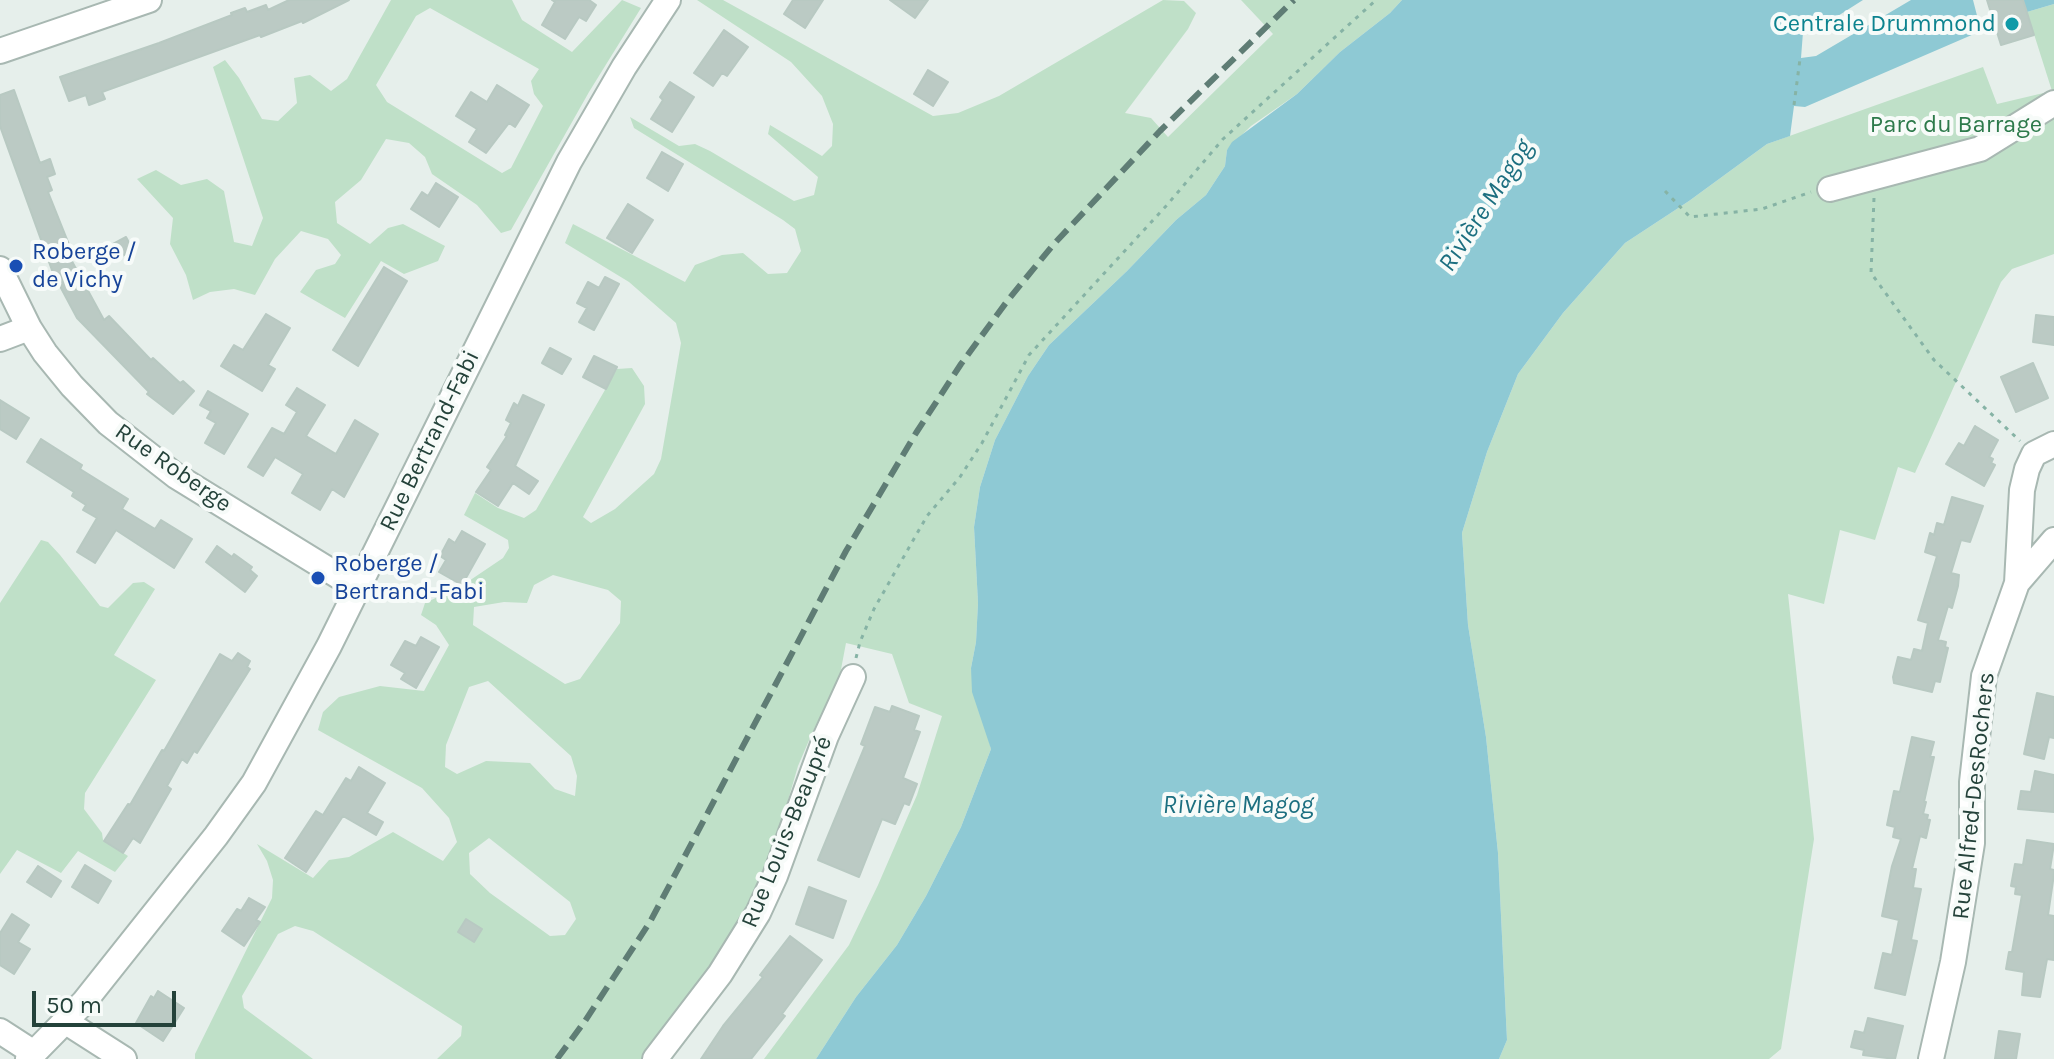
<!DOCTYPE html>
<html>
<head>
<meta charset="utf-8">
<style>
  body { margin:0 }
  #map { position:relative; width:2054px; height:1059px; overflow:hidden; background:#e6efeb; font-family:Karla,sans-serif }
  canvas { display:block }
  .scale { position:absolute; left:32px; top:991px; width:144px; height:36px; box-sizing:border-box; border:4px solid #24423a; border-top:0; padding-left:10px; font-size:24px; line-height:28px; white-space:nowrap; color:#24423a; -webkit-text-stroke:6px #f7fbf9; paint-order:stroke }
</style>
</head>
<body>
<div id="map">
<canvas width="2054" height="1059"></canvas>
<div class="scale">50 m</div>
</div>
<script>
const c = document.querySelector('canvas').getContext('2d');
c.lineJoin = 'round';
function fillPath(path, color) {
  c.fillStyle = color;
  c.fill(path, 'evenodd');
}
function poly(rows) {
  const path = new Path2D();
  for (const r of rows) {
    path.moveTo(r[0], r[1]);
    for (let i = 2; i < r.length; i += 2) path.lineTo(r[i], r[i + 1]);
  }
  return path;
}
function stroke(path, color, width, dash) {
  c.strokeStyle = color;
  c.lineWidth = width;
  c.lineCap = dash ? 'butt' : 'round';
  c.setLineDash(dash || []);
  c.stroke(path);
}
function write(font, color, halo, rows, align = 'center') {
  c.font = font + ' Karla,sans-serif';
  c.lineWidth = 8;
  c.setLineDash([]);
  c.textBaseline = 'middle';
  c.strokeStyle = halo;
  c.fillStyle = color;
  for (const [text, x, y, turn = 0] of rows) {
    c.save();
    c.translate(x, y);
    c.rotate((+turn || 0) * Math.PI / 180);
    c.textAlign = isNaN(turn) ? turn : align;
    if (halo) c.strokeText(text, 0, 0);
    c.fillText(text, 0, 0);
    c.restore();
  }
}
fillPath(poly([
  [391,0,512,0,522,20,572,52,622,0,641,8,589,92,511,230,501,233,477,205,432,174,425,157,409,143,386,139,361,180,335,202,337,223,370,244,388,228,403,224,445,246,438,261,404,274,381,261,345,318,300,292,316,270,335,264,341,255,328,239,301,231,275,259,255,295,234,289,210,292,193,300,186,275,170,244,173,218,137,179,156,170,181,185,207,179,224,191,234,242,252,246,263,218,213,67,225,60,239,78,262,119,278,121,297,103,294,78,310,75,331,91,347,79],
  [430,8,539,69,531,81,534,94,543,106,511,168,502,173,387,102,376,85,416,16],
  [697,0,723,0,933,116,958,113,999,96,1163,0,1184,1,1196,13,1188,29,1125,113,1151,118,1168,137,1273,34,1241,0,1402,0,1390,13,1340,52,1297,94,1251,126,1227,150,1225,166,1206,195,1176,220,1127,271,1049,345,1028,376,995,440,980,487,974,527,978,603,976,642,971,668,991,749,961,827,926,896,897,945,856,997,816,1059,764,1059,849,945,878,885,917,795,942,716,909,703,892,654,846,643,839,680,813,731,798,766,768,869,746,919,644,1059,437,1059,461,1036,462,1026,313,931,295,926,278,934,242,996,244,1008,313,1059,195,1059,195,1054,272,898,273,880,267,861,257,844,313,878,329,860,349,857,393,832,443,861,457,842,449,818,422,788,318,730,323,712,339,697,380,686,424,691,449,645,436,625,421,615,425,603,463,585,503,558,509,548,508,540,464,515,475,493,498,508,524,518,536,510,617,369,632,368,644,386,645,404,583,517,591,523,615,509,654,474,661,459,681,343,676,323,629,282,565,243,573,224,685,282,695,265,722,255,743,253,768,274,787,273,801,251,795,229,783,220,634,128,630,117,679,146,695,144,710,151,794,201,814,195,818,177,768,134,770,125,822,156,832,146,833,124,822,96,791,62],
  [553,575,608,590,621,601,620,623,580,679,565,684,473,625,474,607,504,602,527,603,534,585],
  [488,681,571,756,577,776,575,796,555,789,530,763,486,761,457,774,445,767,446,745,469,687],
  [489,838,570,902,576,919,565,935,550,936,490,893,470,874,469,853],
  [2054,4,2054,254,2012,269,2001,282,1915,473,1898,467,1875,540,1840,530,1824,604,1788,594,1814,839,1781,1049,1769,1059,1499,1059,1507,1040,1498,853,1486,737,1468,625,1462,533,1487,452,1518,374,1563,313,1625,243,1689,201,1767,144,1983,67,1997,104,2052,91,2027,12],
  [41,540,48,542,60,555,100,606,108,608,133,583,144,582,155,589,114,655,156,680,85,793,84,809,102,833,103,840,128,856,115,872,78,851,61,873,17,850,0,874,0,603]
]), '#bfe0c8');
fillPath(poly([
  [1402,0,1863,0,1822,26,1815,23,1803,32,1801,58,1816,56,1911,0,1973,0,1981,31,1805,107,1794,106,1790,136,1767,144,1689,201,1625,243,1563,313,1518,374,1487,452,1462,533,1468,625,1486,737,1498,853,1507,1040,1499,1059,816,1059,856,997,897,945,926,896,961,827,991,749,972,692,971,668,976,642,978,603,974,527,980,487,995,440,1028,376,1049,345,1127,271,1176,220,1206,195,1225,166,1227,150,1232,142,1297,94,1340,52,1390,13],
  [2023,0,2054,0,2054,4,2027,12]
]), '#8ec9d4');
const building = poly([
  [289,0,349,0,303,23,302,21,261,37,260,35,102,92,105,99,89,105,86,95,69,101,60,77,159,43,232,15,231,13,245,8,247,12,266,5,268,10,289,0],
  [552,0,589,0,596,5,586,21,579,17,565,39,542,25,555,2,552,0],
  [793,0,823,0,805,28,784,14,793,0],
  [890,0,928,0,915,18,890,0],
  [1987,0,2023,0,2034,35,2001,45,1987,0],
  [724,30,748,47,727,76,722,73,713,86,694,73,724,30],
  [928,70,948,82,933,106,914,94,928,70],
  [670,82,694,97,672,132,651,119,663,100,660,97,670,82],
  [497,85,529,105,515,127,509,123,486,153,469,142,477,129,456,116,471,92,487,102,497,85],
  [14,90,40,163,50,159,55,174,47,177,52,190,48,192,72,252,68,254,104,320,109,316,151,360,153,358,180,383,183,381,194,391,173,414,147,394,149,392,77,318,53,273,0,126,0,95,14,90],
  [662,152,683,164,668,191,647,178,662,152],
  [436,183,458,197,439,227,411,209,422,192,428,196,436,183],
  [628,204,653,220,632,253,607,238,628,204],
  [126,237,133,250,120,257,113,244,126,237],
  [384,267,407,281,358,366,333,350,384,267],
  [605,277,619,284,594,330,579,322,587,308,577,303,588,282,599,288,605,277],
  [266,314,290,328,268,365,275,369,262,391,221,366,234,345,243,350,266,314],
  [2036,315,2054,317,2054,345,2033,342,2036,315],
  [550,348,571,359,562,374,542,363,550,348],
  [594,356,617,367,606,389,583,377,594,356],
  [2033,363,2048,398,2016,412,2001,377,2033,363],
  [297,388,325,405,306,436,336,454,355,420,378,434,344,497,332,489,320,510,292,493,303,474,275,457,263,476,248,467,272,428,284,434,297,412,286,405,297,388],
  [208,391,248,414,224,454,205,443,216,423,207,418,211,411,200,405,208,391],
  [523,395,544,405,515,466,538,481,529,494,513,483,498,506,476,492,491,470,487,467,507,436,505,435,511,423,506,420,514,403,518,406,523,395],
  [0,400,29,418,16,439,0,429,0,400],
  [1975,426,1998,440,1989,457,1993,459,1991,463,1995,465,1984,486,1946,464,1959,443,1964,446,1975,426],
  [41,439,82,465,80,469,128,499,122,509,155,529,161,520,192,539,174,568,116,530,95,563,77,552,97,518,83,510,86,505,72,496,74,492,27,462,41,439],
  [1952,497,1983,506,1970,542,1961,540,1951,573,1959,575,1958,586,1952,608,1948,606,1938,640,1946,642,1945,647,1948,648,1940,682,1935,681,1932,692,1894,683,1893,677,1898,657,1911,660,1914,649,1922,651,1928,623,1918,620,1937,556,1925,552,1930,533,1934,535,1937,523,1944,525,1952,497],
  [462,531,485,544,462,585,439,572,446,560,440,556,449,539,455,543,462,531],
  [217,546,232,557,234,554,252,567,250,570,257,576,245,592,206,562,217,546],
  [421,637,439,647,416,688,401,679,405,673,391,665,405,641,416,646,421,637],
  [238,653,250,661,247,667,250,669,197,753,194,751,187,763,182,759,167,786,171,789,140,843,133,838,123,853,104,841,128,804,130,805,162,750,164,751,220,654,232,661,238,653],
  [2037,693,2054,697,2054,738,2049,737,2044,759,2024,754,2037,693],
  [892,706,919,716,914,730,920,732,903,778,917,784,909,805,904,803,895,824,882,819,859,877,818,860,865,746,861,744,875,707,890,712,892,706],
  [1912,737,1934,742,1930,757,1934,757,1924,802,1926,802,1923,814,1928,815,1927,819,1930,820,1926,838,1920,836,1912,869,1916,869,1913,888,1921,889,1911,940,1917,941,1905,995,1875,988,1883,953,1892,955,1899,920,1882,916,1892,866,1901,839,1893,837,1895,827,1887,825,1894,791,1900,792,1912,737],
  [359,767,385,783,367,813,383,822,376,835,343,816,306,872,285,858,316,811,323,815,346,778,351,781,359,767],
  [2035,771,2054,775,2054,812,2018,809,2021,791,2031,792,2035,771],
  [2027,840,2054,844,2050,869,2054,870,2054,874,2048,915,2054,916,2054,960,2047,959,2040,997,2022,995,2024,972,2006,969,2009,952,2012,952,2022,895,2015,894,2016,887,2011,886,2015,864,2023,865,2027,840],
  [85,865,111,881,98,903,72,887,85,865],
  [38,866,61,881,51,897,27,882,38,866],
  [809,887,846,901,833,938,796,924,809,887],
  [249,898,265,907,256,920,260,922,244,946,222,931,237,909,241,911,249,898],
  [12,914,29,925,18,942,30,949,14,974,0,965,0,933,12,914],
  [466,919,482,929,474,942,458,932,466,919],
  [790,936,822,960,782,1014,785,1016,751,1059,701,1059,723,1026,763,977,760,975,790,936],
  [158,991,184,1008,163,1041,136,1023,151,996,154,998,158,991],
  [1868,1018,1903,1026,1895,1059,1863,1055,1864,1050,1851,1047,1855,1031,1864,1033,1868,1018],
  [1999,1031,2020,1034,2016,1059,1995,1059,1999,1031]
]);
fillPath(building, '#bbcac4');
stroke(building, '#b8c9c2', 2);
const minor = poly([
  [0,51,149,0],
  [1830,189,1980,149,2054,103],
  [0,269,29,328,45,353,72,386,108,423,176,476,358,588],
  [0,339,29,328],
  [2017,583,2054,540],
  [66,1022,124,1059],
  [0,1031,34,1053],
  [28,1059,84,1002,216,836,254,783,329,646,569,162,624,67,668,0],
  [655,1059,720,974,758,913,775,876,826,736,853,677],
  [1931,1059,1953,962,1972,843,1972,782,1984,676,2017,583,2022,490,2027,469,2034,454,2054,444]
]);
stroke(minor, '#a8b8b2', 28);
stroke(poly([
  [1794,105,1800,59],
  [1665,191,1690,217,1762,209,1811,192],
  [1874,198,1871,273,1934,360,2020,441],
  [856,658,860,642,874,609,895,572,927,516,960,477,982,443,1029,355,1167,205,1223,139,1376,0]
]), '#86b3a5', 3, [4, 6]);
stroke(minor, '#fff', 24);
stroke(poly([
  [557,1059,585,1021,650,922,846,551,916,433,961,364,1008,300,1053,245,1160,131,1294,0]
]), '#5f7d75', 6, [16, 8]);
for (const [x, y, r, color] of [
  [2012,24,8,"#0f9aa8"],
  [16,266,8,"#1a4fb4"],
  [318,578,8,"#1a4fb4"]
]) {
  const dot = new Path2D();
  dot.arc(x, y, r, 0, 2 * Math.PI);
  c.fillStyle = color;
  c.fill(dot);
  stroke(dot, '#f7fbf9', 3);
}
write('24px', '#0d838f', '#f7fbf9', [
  ["Centrale Drummond",1996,24]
], 'right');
write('24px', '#2d7a4b', '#f7fbf9', [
  ["Parc du Barrage",1956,125]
]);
write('24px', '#164399', '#f7fbf9', [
  ["Roberge /",32,252],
  ["de Vichy",32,280],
  ["Roberge /",334,564],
  ["Bertrand-Fabi",334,592]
], 'left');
write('24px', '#24423a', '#f7fbf9', [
  ["Rue Bertrand-Fabi",430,441,-64],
  ["Rue Roberge",173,468,35],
  ["Rue Alfred-DesRochers",1974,796,-84],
  ["Rue Louis-Beaupré",787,832,-68]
]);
write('italic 26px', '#1c6f80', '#f7fbf9', [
  ["Rivière Magog",1486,206,-57],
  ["Rivière Magog",1238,806]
]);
</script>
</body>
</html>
